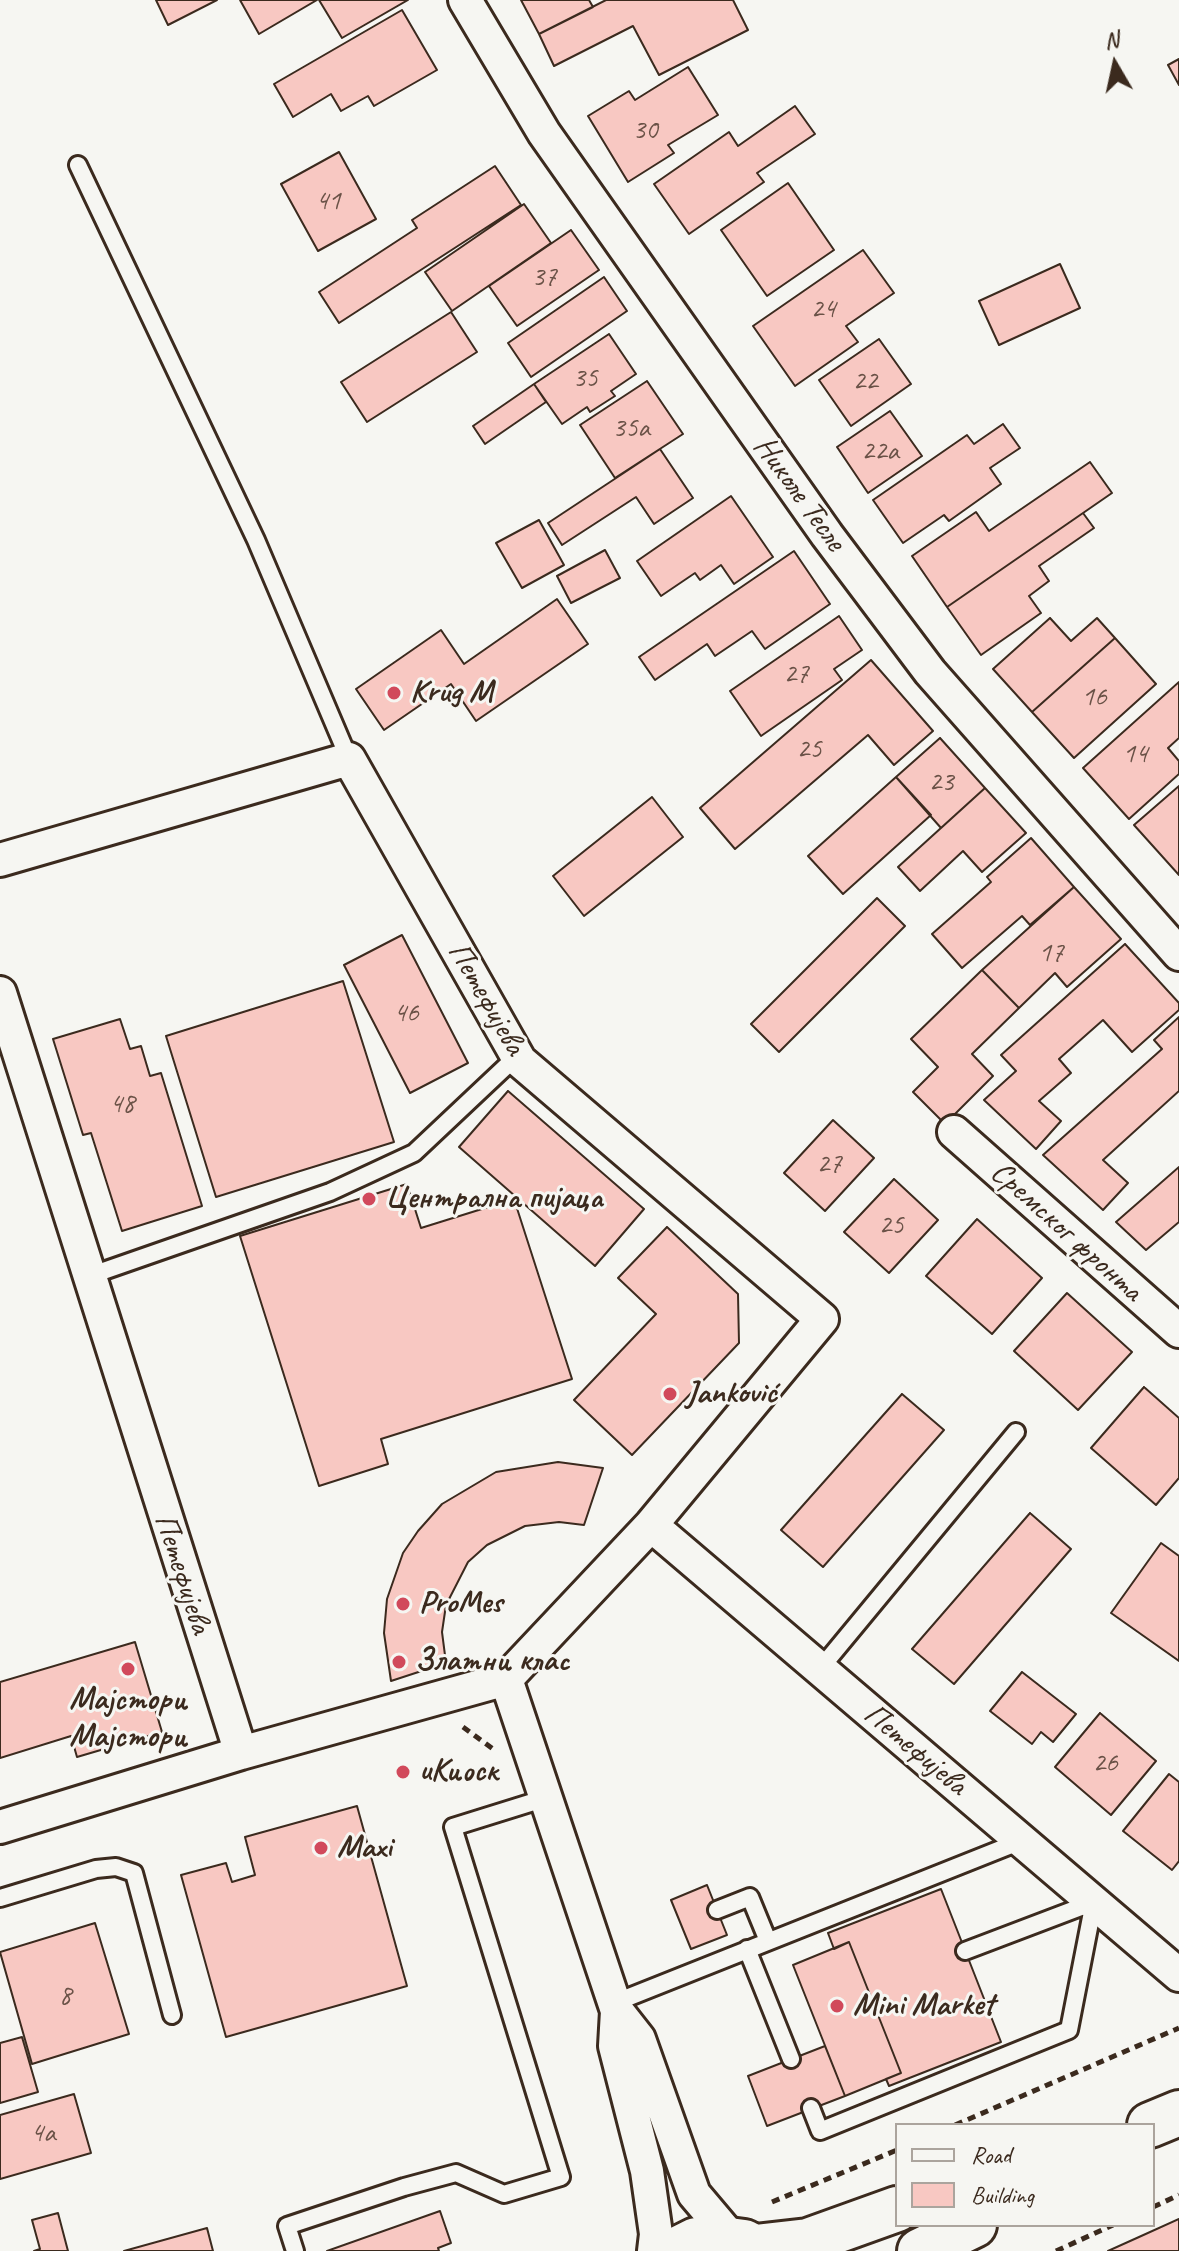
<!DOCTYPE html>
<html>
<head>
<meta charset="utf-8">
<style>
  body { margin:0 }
  #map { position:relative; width:1179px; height:2251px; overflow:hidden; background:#f6f6f2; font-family:Caveat,sans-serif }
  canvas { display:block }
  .legend { position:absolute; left:895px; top:2123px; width:260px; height:104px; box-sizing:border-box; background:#f6f6f2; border:2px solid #aba49d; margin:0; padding:10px 14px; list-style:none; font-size:24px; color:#3b2a1e }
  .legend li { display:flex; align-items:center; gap:16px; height:40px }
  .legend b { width:40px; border:2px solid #aba49d }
  .north { position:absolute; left:1075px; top:24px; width:80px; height:80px; -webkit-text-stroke:6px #f6f6f2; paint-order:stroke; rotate:351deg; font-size:22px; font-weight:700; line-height:32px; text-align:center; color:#3b2a1e }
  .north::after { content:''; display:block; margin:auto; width:28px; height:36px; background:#3b2a1e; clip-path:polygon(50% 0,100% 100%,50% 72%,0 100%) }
</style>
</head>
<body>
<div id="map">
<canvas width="1179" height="2251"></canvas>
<ul class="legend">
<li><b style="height:10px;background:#f6f6f2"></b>Road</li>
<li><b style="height:22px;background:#f8c8c2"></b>Building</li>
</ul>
<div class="north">N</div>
</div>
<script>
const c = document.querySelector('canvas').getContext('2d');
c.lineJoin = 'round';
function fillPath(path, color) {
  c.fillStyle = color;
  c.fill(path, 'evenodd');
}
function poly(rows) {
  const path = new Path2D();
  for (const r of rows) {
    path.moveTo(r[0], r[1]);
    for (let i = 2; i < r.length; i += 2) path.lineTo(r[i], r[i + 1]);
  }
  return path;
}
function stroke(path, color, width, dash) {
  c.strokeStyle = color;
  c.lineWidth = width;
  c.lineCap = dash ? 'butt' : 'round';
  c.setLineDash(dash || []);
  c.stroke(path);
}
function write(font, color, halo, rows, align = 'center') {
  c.font = font + ' Caveat,sans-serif';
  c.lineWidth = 6;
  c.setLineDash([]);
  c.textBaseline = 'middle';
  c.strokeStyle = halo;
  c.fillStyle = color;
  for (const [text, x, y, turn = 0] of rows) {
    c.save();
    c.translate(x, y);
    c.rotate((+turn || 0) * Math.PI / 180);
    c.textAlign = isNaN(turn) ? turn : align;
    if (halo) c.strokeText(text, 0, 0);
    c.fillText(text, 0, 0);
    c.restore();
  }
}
const building = poly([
  [156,0,217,0,168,25,156,0],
  [240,0,317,0,259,34,240,0],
  [319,0,408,0,342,38,319,0],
  [521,0,589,0,593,7,539,34,521,0],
  [606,0,733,0,748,30,659,75,633,26,554,66,539,34,606,0],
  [402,10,437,70,374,106,368,96,341,111,331,94,293,117,274,84,402,10],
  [1179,59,1179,85,1168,65,1179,59],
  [688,67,718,115,668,145,674,153,628,182,588,116,629,91,635,100,688,67],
  [795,106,815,134,757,173,764,182,689,234,654,184,729,132,738,146,795,106],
  [339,152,376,219,318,251,281,184,339,152],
  [495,166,521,205,339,323,319,292,417,228,412,220,495,166],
  [788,183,834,250,767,296,721,230,788,183],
  [524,204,551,243,452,311,425,272,524,204],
  [571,230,599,270,517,326,489,286,571,230],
  [863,250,894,293,846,326,858,342,795,386,753,326,863,250],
  [1060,264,1080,308,999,345,979,301,1060,264],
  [604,277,627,311,531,377,508,343,604,277],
  [451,312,477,352,367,422,341,382,451,312],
  [609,334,636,374,611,391,615,396,590,412,587,407,562,424,534,384,609,334],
  [879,339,911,384,851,426,819,380,879,339],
  [647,381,683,434,615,478,580,425,647,381],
  [534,384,546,402,485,444,473,426,534,384],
  [890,411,922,456,868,493,837,447,890,411],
  [1003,424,1020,448,990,468,1001,484,949,521,944,515,903,543,873,500,967,435,974,444,1003,424],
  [660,449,693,498,654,524,636,497,562,545,548,523,660,449],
  [1090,462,1112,493,947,607,912,556,976,512,989,531,1090,462],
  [731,496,773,557,734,584,721,565,700,580,695,573,661,596,637,561,731,496],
  [1083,513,1094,528,1039,566,1049,581,1029,596,1041,613,981,655,947,607,1083,513],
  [539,520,564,565,522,588,496,543,539,520],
  [605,550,620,578,571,603,557,576,605,550],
  [794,551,830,604,765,649,752,631,715,656,707,644,655,680,639,657,794,551],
  [557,599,588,644,476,721,451,684,384,730,356,689,441,630,464,664,557,599],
  [839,616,862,650,834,669,842,680,761,736,730,691,839,616],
  [1050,618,1071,641,1097,618,1115,638,1032,712,993,669,1050,618],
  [1115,638,1156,684,1074,758,1032,712,1115,638],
  [871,660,933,731,894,765,868,735,735,849,700,808,871,660],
  [1179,682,1179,738,1168,748,1179,761,1179,774,1129,819,1083,768,1179,682],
  [940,738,985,788,941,828,896,777,940,738],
  [896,777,931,815,843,894,808,856,896,777],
  [1179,786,1179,875,1134,825,1179,786],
  [985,788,1026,833,982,872,963,851,920,891,898,867,985,788],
  [652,797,683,837,584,916,553,876,652,797],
  [1031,838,1074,887,1030,925,1022,916,962,968,932,934,991,882,987,877,1031,838],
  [1074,887,1121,939,1067,987,1055,973,1019,1008,982,970,1074,887],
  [877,898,905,926,779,1052,751,1024,877,898],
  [402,935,468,1063,410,1093,344,965,402,935],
  [1125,944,1179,1003,1179,1010,1132,1052,1103,1020,1059,1059,1071,1073,1039,1101,1061,1121,1036,1149,984,1100,1016,1071,1001,1055,1125,944],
  [982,970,1019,1008,972,1054,993,1076,945,1124,913,1092,938,1067,911,1039,982,970],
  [343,981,394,1142,216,1197,166,1036,343,981],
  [1179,1017,1179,1091,1103,1160,1128,1183,1103,1210,1043,1155,1162,1049,1154,1040,1179,1017],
  [120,1019,130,1049,141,1046,150,1076,161,1073,202,1206,122,1231,91,1133,83,1135,53,1039,120,1019],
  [508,1091,644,1209,595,1266,459,1147,508,1091],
  [833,1120,874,1158,825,1211,784,1173,833,1120],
  [1179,1167,1179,1222,1146,1250,1116,1222,1179,1167],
  [894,1179,938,1220,889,1273,844,1232,894,1179],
  [407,1184,421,1228,514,1199,572,1379,381,1439,388,1464,319,1486,240,1236,407,1184],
  [977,1219,1042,1278,992,1334,926,1276,977,1219],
  [667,1227,738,1294,739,1343,632,1455,574,1400,656,1314,618,1278,667,1227],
  [1067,1293,1132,1352,1078,1410,1014,1351,1067,1293],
  [1144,1387,1179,1418,1179,1478,1156,1505,1091,1448,1144,1387],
  [902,1394,944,1430,823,1567,781,1530,902,1394],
  [558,1462,603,1468,584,1525,559,1522,525,1526,487,1545,468,1562,446,1605,442,1632,446,1663,391,1681,384,1633,387,1599,403,1553,418,1531,442,1504,496,1472,558,1462],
  [1030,1513,1071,1549,954,1684,912,1649,1030,1513],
  [1161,1543,1179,1556,1179,1661,1111,1613,1161,1543],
  [135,1642,162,1732,77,1757,71,1736,0,1758,0,1682,135,1642],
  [1022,1672,1076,1714,1053,1742,1041,1732,1032,1744,990,1711,1022,1672],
  [1100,1713,1156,1761,1111,1815,1055,1767,1100,1713],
  [1169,1774,1179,1782,1179,1861,1172,1870,1123,1831,1169,1774],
  [357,1806,407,1986,226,2037,181,1875,226,1863,232,1882,255,1875,245,1837,357,1806],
  [707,1885,727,1935,691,1949,671,1900,707,1885],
  [941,1889,1001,2042,889,2086,886,2079,901,2073,849,1942,834,1949,828,1933,941,1889],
  [95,1923,129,2034,32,2064,0,1952,95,1923],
  [849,1942,901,2073,845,2096,793,1965,849,1942],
  [22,2037,38,2092,0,2103,0,2043,22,2037],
  [825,2046,845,2096,767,2126,748,2076,825,2046],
  [74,2094,91,2153,0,2179,0,2115,74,2094],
  [440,2211,451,2243,438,2248,439,2251,327,2251,440,2211],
  [58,2213,68,2251,34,2251,40,2249,32,2220,58,2213],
  [1179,2219,1179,2251,1108,2251,1139,2237,1179,2219],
  [207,2228,213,2251,124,2251,207,2228]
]);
fillPath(building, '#f8c8c2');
stroke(building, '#3b2a1e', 2);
const service = poly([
  [78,165,256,540,349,759],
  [89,1276,330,1192,414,1153,517,1056],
  [820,1669,1016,1432],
  [0,1898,96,1869,116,1867,134,1873,172,2015],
  [717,1910,750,1897,768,1941],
  [747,1949,791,2059],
  [965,1951,1094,1902],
  [614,2003,1021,1841],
  [811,2108,820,2131,1069,2030,1094,1902],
  [295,2251,287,2226,404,2187,456,2173,504,2194,561,2177,453,1827,546,1798]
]);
const minor = poly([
  [465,0,544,133,827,535,930,672,1179,954],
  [0,860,349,759,520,1061,822,1319,651,1525,506,1679,241,1753,0,1827],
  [0,993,241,1753],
  [954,1132,1179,1331],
  [651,1525,1179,1975],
  [506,1679,617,2011,615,2046,647,2171,656,2234,654,2251],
  [617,2011,639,2039,694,2194,732,2239]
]);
const secondary = poly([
  [1150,2125,1179,2113],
  [755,2247,808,2241,897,2209],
  [674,2251,696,2240,714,2238,744,2242,761,2251],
  [920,2251,974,2225]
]);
stroke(service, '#3b2a1e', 22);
stroke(minor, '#3b2a1e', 38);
stroke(secondary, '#3b2a1e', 50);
stroke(poly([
  [463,1727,493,1749],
  [955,2125,1179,2028],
  [772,2202,897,2150],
  [1153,2207,1179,2195],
  [1056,2251,1113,2225]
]), '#3b2a1e', 5, [8, 6]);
stroke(service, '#f6f6f2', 16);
stroke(minor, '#f6f6f2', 32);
stroke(secondary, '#f6f6f2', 44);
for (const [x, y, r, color] of [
  [394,693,8,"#d1495b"],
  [369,1199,8,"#d1495b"],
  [670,1394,8,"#d1495b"],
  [403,1604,8,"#d1495b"],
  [399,1662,8,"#d1495b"],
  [128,1669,8,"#d1495b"],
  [403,1772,8,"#d1495b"],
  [321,1848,8,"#d1495b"],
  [837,2006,8,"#d1495b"]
]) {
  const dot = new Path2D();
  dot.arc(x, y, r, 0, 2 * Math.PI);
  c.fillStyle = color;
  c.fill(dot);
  stroke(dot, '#f6f6f2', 3);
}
write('28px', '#6a5247', null, [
  ["30",645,131],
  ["41",328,202],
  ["37",544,278],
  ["24",823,310],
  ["35",585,379],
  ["22",865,382],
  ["35a",631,429],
  ["22a",880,452],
  ["27",796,675],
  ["16",1094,698],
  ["25",809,750],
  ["14",1135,755],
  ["23",941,783],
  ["17",1051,954],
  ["46",406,1014],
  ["48",122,1105],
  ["27",829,1165],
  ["25",891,1226],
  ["26",1105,1764],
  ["8",65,1997],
  ["4a",43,2134]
]);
write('32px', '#3b2a1e', '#f6f6f2', [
  ["Николе Тесле",799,494,54],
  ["Петефијева",486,999,60],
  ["Сремског фронта",1066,1232,42],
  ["Петефијева",182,1574,72],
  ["Петефијева",915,1750,40]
]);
write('bold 32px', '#3b2a1e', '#f6f6f2', [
  ["Krug M",410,693],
  ["Централна пијаца",385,1199],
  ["Janković",686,1394],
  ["ProMes",419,1604],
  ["Златни клас",415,1662],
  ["Мајстори",128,1701,"center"],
  ["Мајстори",128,1738,"center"],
  ["иКиоск",419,1772],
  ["Maxi",337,1848],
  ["Mini Market",853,2006]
], 'left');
</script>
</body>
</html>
